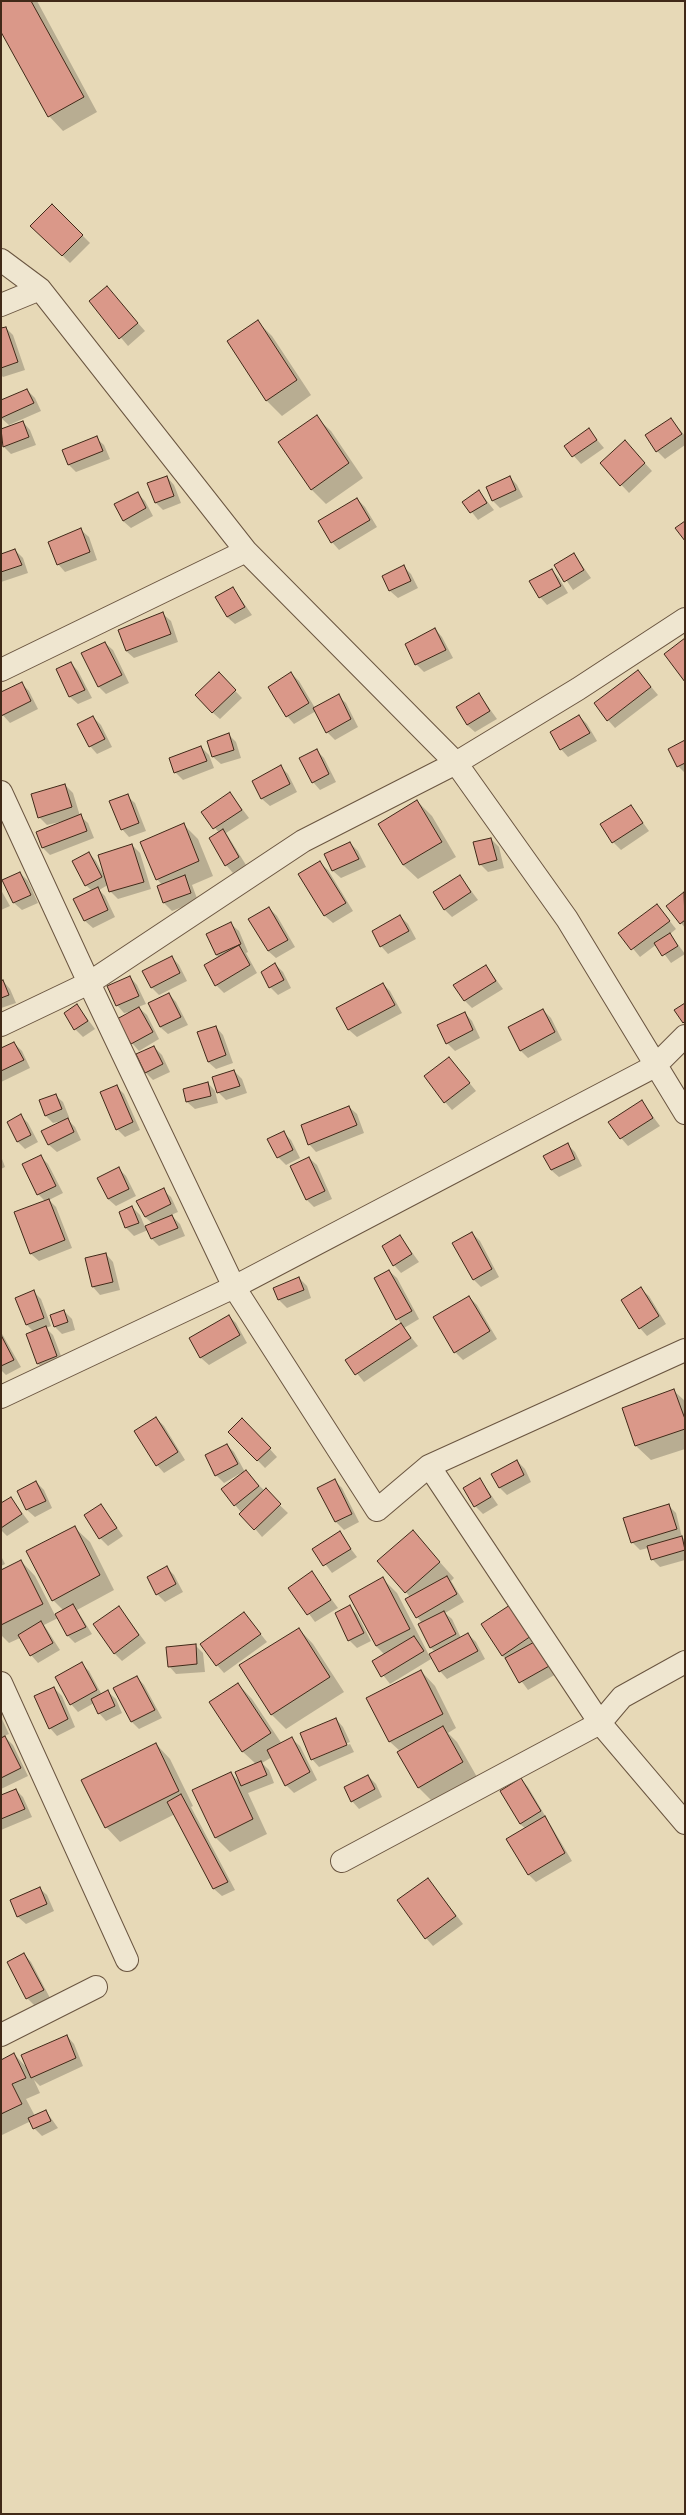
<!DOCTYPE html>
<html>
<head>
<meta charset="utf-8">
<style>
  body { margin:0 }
  #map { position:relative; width:686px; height:2515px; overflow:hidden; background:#e7d9b7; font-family:"Old Standard TT",serif }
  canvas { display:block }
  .frame { position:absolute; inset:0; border:2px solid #402918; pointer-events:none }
</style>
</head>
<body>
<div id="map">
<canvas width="686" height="2515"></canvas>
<div class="frame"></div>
</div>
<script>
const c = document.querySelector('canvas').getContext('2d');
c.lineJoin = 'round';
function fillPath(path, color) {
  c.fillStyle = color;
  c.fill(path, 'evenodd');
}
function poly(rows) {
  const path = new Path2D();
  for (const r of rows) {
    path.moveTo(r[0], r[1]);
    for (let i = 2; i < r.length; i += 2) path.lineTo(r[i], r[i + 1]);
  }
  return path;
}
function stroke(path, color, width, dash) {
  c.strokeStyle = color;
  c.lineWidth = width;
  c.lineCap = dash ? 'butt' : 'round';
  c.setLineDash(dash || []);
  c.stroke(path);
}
fillPath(poly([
  [1,1,37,1,97,112,63,131,49,116,1,30],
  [52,205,90,243,70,263,32,226],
  [107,288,145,331,128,346,90,301],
  [258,322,272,336,311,395,282,416,267,401,228,341],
  [6,328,13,335,25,370,3,377,1,375,1,329],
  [27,390,35,398,41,411,9,425,1,418,1,401],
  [316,417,331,431,363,478,326,504,311,489],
  [671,419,685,436,685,445,665,459,657,451],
  [23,422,30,430,36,445,11,454,4,447,1,430],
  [588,429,604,448,581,464,566,447],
  [96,438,104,445,110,459,76,472,69,465,63,451],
  [632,449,652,471,629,493,601,463],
  [167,477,174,485,181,503,163,510,155,502],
  [510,477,517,485,523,497,500,508,492,500],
  [479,491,494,510,478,520,464,502],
  [137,493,145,501,153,516,131,528,123,521],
  [357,499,365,507,377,527,339,550,332,542],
  [81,530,89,537,97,560,65,572,58,564],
  [15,550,23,558,28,573,1,582,1,555],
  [574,554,591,578,573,590,556,565],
  [404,567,411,574,418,588,398,598,390,591,383,577],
  [552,570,559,578,568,593,547,605,540,597],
  [233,588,252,615,235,624,227,617],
  [163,614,171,621,178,642,134,658,126,651],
  [435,629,442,637,453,658,424,672,416,664],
  [105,643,113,650,129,683,106,694,99,687],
  [71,663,78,671,92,698,78,704,70,697,57,669],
  [638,671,658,695,615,728,608,720],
  [291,673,299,681,315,708,338,696,346,703,358,727,335,740,327,732,316,711,294,724,287,716],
  [219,674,242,698,220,719,212,712],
  [21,683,29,691,38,709,10,723,1,713,1,693],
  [479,694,497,719,475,732,467,725],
  [579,716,587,724,597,741,568,757,561,749],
  [93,717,101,725,112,747,97,754,90,746],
  [228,734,236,742,241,758,221,764,213,757,208,741],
  [685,742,685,773,678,766],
  [201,747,209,755,214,768,183,780,175,772],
  [316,750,324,758,336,782,320,790,313,782],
  [281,767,288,774,297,792,270,806,262,799,253,782],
  [65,785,73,793,80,816,88,823,94,838,50,855,43,848,68,820,47,825,39,817],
  [230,793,249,818,226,833,246,865,233,873,226,865,219,833,203,812],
  [127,796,135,803,146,831,129,837,122,829],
  [417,801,432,816,456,857,418,879,403,865],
  [631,806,649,831,621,850,613,842],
  [183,824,198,839,213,876,192,885,198,901,172,911,164,903,158,886,162,885,157,879],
  [491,839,499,847,504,868,488,872,480,864],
  [350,843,358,851,366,867,341,878,333,871,325,855],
  [132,845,140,853,151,889,118,899,110,891,108,885,99,890,105,896,115,917,93,928,85,921,75,900,92,891,86,885,89,853,96,861,105,877],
  [320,863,328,870,353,911,333,923,325,916,300,875],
  [20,873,28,881,38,903,22,910,14,903,4,881],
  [460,876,478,900,452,917,444,909],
  [1,890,10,906,1,910],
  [684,894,685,894,685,928,668,906],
  [657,905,676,929,670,934,685,954,671,963,657,944,640,957,620,933],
  [269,908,277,916,295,947,276,958,268,951],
  [400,916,408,924,416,939,388,954,381,946],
  [231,924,239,931,248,952,246,953,257,973,224,993,216,985,219,957,216,955],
  [172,957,179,965,187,981,159,995,151,987],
  [275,964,283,972,291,988,278,995,270,987],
  [486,966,503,989,472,1008,464,1000],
  [130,977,137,985,146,1004,138,1007,147,1015,159,1039,139,1051,132,1043,134,1011,124,1013,117,1005],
  [3,981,10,989,16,1003,1,1008],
  [383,984,390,991,402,1013,357,1037,349,1030,337,1009],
  [169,994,176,1002,188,1025,168,1034,160,1027],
  [77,1005,95,1029,83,1037,75,1029],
  [543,1010,551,1018,562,1040,528,1058,520,1050],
  [465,1013,472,1021,480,1038,455,1051,447,1043],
  [216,1027,223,1035,233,1063,216,1069,208,1062],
  [14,1043,22,1051,30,1068,1,1082,1,1049],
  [154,1047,162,1055,170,1072,153,1080,145,1072],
  [449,1058,476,1091,452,1110,445,1102],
  [234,1071,242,1079,247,1093,226,1100,218,1092],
  [208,1083,215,1091,218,1103,195,1109,187,1102],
  [116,1086,124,1094,140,1130,125,1137,117,1129],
  [55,1095,63,1102,69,1117,66,1118,75,1127,81,1140,57,1152,49,1145,43,1132,67,1120,53,1123,46,1116],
  [642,1102,660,1126,628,1146,621,1138],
  [349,1107,357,1114,364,1133,316,1152,309,1144],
  [20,1115,28,1123,38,1142,25,1149,17,1141],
  [283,1132,291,1140,300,1158,286,1165,278,1157],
  [568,1145,575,1152,582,1166,559,1177,551,1170],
  [1,1156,5,1167,1,1169],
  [40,1156,48,1164,63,1193,49,1200,56,1207,72,1248,39,1261,31,1254,15,1213,45,1201,38,1194],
  [309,1158,317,1165,332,1199,314,1207,307,1200,291,1166],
  [118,1168,126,1176,136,1196,116,1206,108,1199],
  [163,1190,171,1197,178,1212,171,1215,180,1224,185,1236,159,1246,152,1239,148,1230,134,1236,126,1228,120,1213,132,1207,140,1215,145,1227,153,1224,145,1217,138,1202],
  [472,1233,480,1241,499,1277,481,1287,473,1279],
  [400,1236,419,1262,401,1273,394,1265],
  [106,1254,113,1262,120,1290,100,1295,93,1287,86,1259],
  [389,1271,397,1278,419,1319,404,1328,418,1346,364,1382,346,1360,401,1324,375,1278],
  [299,1278,307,1286,311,1298,287,1308,279,1300,275,1288],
  [641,1289,649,1296,666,1324,647,1336,640,1328],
  [34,1292,41,1299,51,1326,46,1328,53,1335,64,1364,46,1371,38,1364,34,1332,27,1325,17,1299],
  [469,1297,477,1305,497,1339,463,1360,455,1352,435,1317],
  [64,1311,72,1319,75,1330,62,1334,54,1326],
  [229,1316,236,1323,247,1343,209,1365,201,1358,190,1338],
  [1,1332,21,1367,6,1375,1,1370],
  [674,1391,685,1401,685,1449,651,1460,636,1446,623,1408],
  [156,1418,164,1426,185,1460,164,1473,157,1465],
  [250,1427,277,1457,265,1468,230,1432],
  [227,1445,234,1452,245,1472,288,1513,262,1537,235,1505,241,1473,224,1483,216,1475],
  [517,1461,525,1469,531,1482,507,1495,500,1488,492,1474],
  [480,1479,498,1505,483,1514,475,1506],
  [334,1480,342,1488,359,1522,344,1530,336,1522,318,1488],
  [36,1482,44,1490,52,1508,35,1517,27,1510,18,1491],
  [11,1498,29,1522,7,1536,1,1530,1,1504],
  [101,1505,123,1536,108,1546,100,1538],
  [668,1505,676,1513,682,1537,685,1540,685,1560,660,1567,652,1559,648,1548,640,1550,632,1542],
  [75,1528,90,1542,114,1590,77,1610,92,1634,75,1643,68,1636,58,1618,44,1625,60,1650,38,1663,31,1655,20,1638,9,1643,1,1635,1,1571,21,1561,35,1576,55,1615,63,1610,53,1600],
  [413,1532,454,1578,451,1581,464,1602,445,1613,452,1619,461,1638,468,1634,476,1642,485,1659,447,1679,440,1671,435,1652,430,1647,422,1623,417,1617,410,1597,379,1561],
  [339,1533,357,1557,332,1573,314,1549],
  [1,1556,5,1564,1,1566],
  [167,1568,174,1575,183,1592,165,1602,157,1594],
  [312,1573,338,1608,315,1622,290,1588],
  [383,1579,397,1593,431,1659,390,1684,373,1662,385,1655,376,1646],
  [510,1606,558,1673,528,1690,502,1655],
  [119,1607,146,1643,122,1661,114,1653],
  [350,1607,357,1614,371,1641,357,1648,349,1640],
  [244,1613,267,1642,224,1673,217,1665],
  [299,1629,313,1644,344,1692,286,1729,271,1714],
  [195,1645,203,1653,205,1672,176,1674,169,1666],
  [82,1664,89,1671,102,1695,108,1692,116,1699,122,1713,106,1721,99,1713,94,1703,78,1712,71,1704],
  [421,1671,435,1686,456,1728,448,1733,457,1742,477,1777,433,1802,418,1787,400,1751,389,1741],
  [137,1677,144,1685,162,1718,139,1729,132,1722,114,1688],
  [238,1684,252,1699,282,1744,292,1739,300,1746,317,1780,294,1793,286,1785,272,1757,262,1763,269,1770,274,1783,248,1793,267,1834,230,1852,215,1837,231,1773,241,1784,256,1764,243,1752,210,1702],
  [54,1688,62,1696,75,1727,57,1736,50,1728],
  [1,1717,9,1734,4,1736,13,1745,28,1776,1,1789],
  [336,1719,343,1727,350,1742,314,1757,314,1759,350,1744,354,1752,319,1767,312,1759],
  [156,1744,170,1759,193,1806,191,1807,235,1890,222,1896,214,1889,175,1814,120,1842,106,1827],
  [368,1776,376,1784,382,1797,359,1809,352,1801],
  [521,1779,528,1787,572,1861,536,1882,529,1875,508,1840,526,1829,520,1824],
  [16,1790,23,1797,32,1817,1,1830,1,1796],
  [428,1879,463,1924,433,1946,426,1938],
  [39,1888,47,1895,54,1911,26,1924,18,1917,11,1900],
  [24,1954,31,1962,50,1998,35,2006,27,1998],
  [67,2036,74,2044,83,2066,40,2086,34,2080,40,2093,26,2099,35,2116,46,2111,58,2128,42,2136,34,2128,31,2121,2,2135,1,2061,14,2054,28,2069]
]), '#0003');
const building = poly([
  [1,1,31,1,84,97,48,117,1,32,1,1],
  [52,204,83,235,62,256,30,226,52,204],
  [107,286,138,323,119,339,89,301,107,286],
  [258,320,297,380,266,401,227,341,258,320],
  [6,327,18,362,1,368,1,328,6,327],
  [27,389,34,403,1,418,1,400,27,389],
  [317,415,349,463,311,490,278,442,317,415],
  [671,418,682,434,656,452,645,435,671,418],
  [23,421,29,437,3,447,1,429,23,421],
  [589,428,597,440,572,457,564,446,589,428],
  [97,436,103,451,68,465,62,450,97,436],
  [625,440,645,463,620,486,600,463,625,440],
  [167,476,174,496,155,503,147,483,167,476],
  [510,476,516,490,492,501,486,487,510,476],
  [479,490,487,503,470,513,462,502,479,490],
  [138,492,146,508,123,521,114,504,138,492],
  [357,498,370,520,331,543,318,521,357,498],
  [685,521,685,541,675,528,685,521],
  [81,528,90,552,57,565,48,542,81,528],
  [15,549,22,565,1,572,1,554,15,549],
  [574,553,584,570,564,582,554,565,574,553],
  [404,565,411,581,389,591,382,576,404,565],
  [552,569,561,586,539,598,529,581,552,569],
  [233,587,245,607,227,617,215,597,233,587],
  [163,612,171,634,126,651,118,630,163,612],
  [435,628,446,650,415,665,405,644,435,628],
  [685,638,685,682,664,654,685,638],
  [105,642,122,675,98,687,81,653,105,642],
  [71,662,85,690,69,697,56,669,71,662],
  [638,670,651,687,607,721,594,703,638,670],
  [219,672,236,690,212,713,195,695,219,672],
  [291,672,309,703,286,717,268,687,291,672],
  [22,682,31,701,1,716,1,692,22,682],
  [479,693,490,711,467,725,456,707,479,693],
  [339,694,351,719,326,733,313,708,339,694],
  [579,715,590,733,560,750,550,732,579,715],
  [93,716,105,739,89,747,77,724,93,716],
  [229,733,234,750,212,757,207,741,229,733],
  [685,740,685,763,677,767,668,749,685,740],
  [201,746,207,761,174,773,169,758,201,746],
  [317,749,329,774,312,783,299,758,317,749],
  [281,765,290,784,261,799,252,781,281,765],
  [65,784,72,807,38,818,31,794,65,784],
  [230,792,242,810,213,829,201,812,230,792],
  [128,794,139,823,121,830,109,801,128,794],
  [417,800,442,842,403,865,378,824,417,800],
  [631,805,643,823,612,843,600,824,631,805],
  [81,814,87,831,42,848,36,832,81,814],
  [184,823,199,861,156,880,140,842,184,823],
  [223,829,239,857,225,866,209,838,223,829],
  [491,838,497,860,479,865,473,842,491,838],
  [350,842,359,859,332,871,324,854,350,842],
  [132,844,144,882,109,892,98,855,132,844],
  [89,852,102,877,85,886,72,861,89,852],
  [320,861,346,903,324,916,298,874,320,861],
  [20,872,31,895,13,903,2,880,20,872],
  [185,875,191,893,163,903,157,886,185,875],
  [460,875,471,892,444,910,433,892,460,875],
  [98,887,108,910,84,921,73,899,98,887],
  [684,892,685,920,680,924,666,906,684,892],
  [657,904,670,921,631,950,618,933,657,904],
  [269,907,288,940,268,951,248,919,269,907],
  [400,915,409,931,380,947,372,931,400,915],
  [231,922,241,944,216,955,206,934,231,922],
  [670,933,678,946,662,956,654,943,670,933],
  [239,945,250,965,215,986,204,965,239,945],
  [172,956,180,973,151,988,142,971,172,956],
  [275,963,284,980,269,988,261,972,275,963],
  [486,965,496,981,464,1001,453,985,486,965],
  [130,976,139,996,116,1006,107,986,130,976],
  [3,980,9,995,1,998,1,981,3,980],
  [383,983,395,1005,348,1030,336,1008,383,983],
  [169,993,181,1017,160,1027,148,1003,169,993],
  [685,1003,685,1021,683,1023,674,1010,685,1003],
  [77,1004,88,1021,74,1030,64,1013,77,1004],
  [139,1007,153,1032,131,1044,117,1019,139,1007],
  [543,1009,555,1032,520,1051,508,1027,543,1009],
  [465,1012,473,1030,446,1044,437,1025,465,1012],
  [216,1026,226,1055,208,1062,197,1032,216,1026],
  [14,1042,24,1060,1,1071,1,1048,14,1042],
  [154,1046,163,1064,145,1073,136,1054,154,1046],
  [449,1057,470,1083,444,1103,424,1076,449,1057],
  [234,1070,240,1086,217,1093,212,1077,234,1070],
  [208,1082,211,1096,186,1102,183,1089,208,1082],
  [117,1085,133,1122,116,1130,100,1092,117,1085],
  [56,1094,62,1109,45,1116,39,1100,56,1094],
  [642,1100,653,1118,620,1139,608,1122,642,1100],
  [349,1106,357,1125,308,1145,301,1125,349,1106],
  [21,1114,31,1135,17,1142,7,1122,21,1114],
  [68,1118,74,1132,48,1145,41,1131,68,1118],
  [284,1131,293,1150,277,1158,267,1139,284,1131],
  [568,1143,575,1159,551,1170,543,1156,568,1143],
  [41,1155,56,1186,37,1195,22,1164,41,1155],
  [309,1157,325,1191,306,1200,290,1166,309,1157],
  [119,1167,129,1189,108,1199,97,1178,119,1167],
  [164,1188,171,1204,145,1217,136,1201,164,1188],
  [49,1199,65,1240,30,1254,14,1212,49,1199],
  [132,1206,139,1223,125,1228,119,1212,132,1206],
  [172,1215,178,1228,151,1239,145,1226,172,1215],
  [472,1232,492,1269,473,1280,452,1243,472,1232],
  [400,1235,412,1254,393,1266,382,1246,400,1235],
  [106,1253,113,1282,92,1287,85,1258,106,1253],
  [389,1270,412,1311,396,1320,374,1278,389,1270],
  [299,1277,304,1290,278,1300,273,1288,299,1277],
  [641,1287,659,1316,639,1329,621,1300,641,1287],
  [34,1290,44,1318,26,1325,15,1298,34,1290],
  [469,1296,490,1331,454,1353,433,1317,469,1296],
  [64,1310,68,1322,54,1327,50,1315,64,1310],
  [229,1315,240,1335,200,1358,189,1338,229,1315],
  [401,1323,411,1338,355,1375,345,1360,401,1323],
  [46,1326,57,1356,37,1364,26,1334,46,1326],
  [1,1335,14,1360,1,1366,1,1335],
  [674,1389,685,1419,685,1429,635,1446,622,1408,674,1389],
  [156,1417,178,1452,156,1466,134,1431,156,1417],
  [242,1418,271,1448,257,1461,228,1432,242,1418],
  [227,1444,238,1464,215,1476,205,1455,227,1444],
  [517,1460,524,1475,499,1488,491,1474,517,1460],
  [246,1470,259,1486,234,1506,221,1489,246,1470],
  [480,1478,491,1497,474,1507,463,1488,480,1478],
  [335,1479,352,1514,335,1522,317,1488,335,1479],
  [36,1481,46,1501,26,1510,17,1491,36,1481],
  [266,1488,281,1504,254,1530,239,1514,266,1488],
  [11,1497,22,1514,1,1528,1,1503,11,1497],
  [101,1504,117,1528,99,1539,84,1515,101,1504],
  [669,1504,677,1529,631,1543,623,1518,669,1504],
  [75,1526,100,1575,52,1601,26,1551,75,1526],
  [413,1530,440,1562,405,1593,377,1561,413,1530],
  [340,1531,351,1549,323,1566,312,1549,340,1531],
  [682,1536,685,1550,651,1560,647,1546,682,1536],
  [21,1560,43,1604,1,1625,1,1570,21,1560],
  [167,1566,176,1584,156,1595,147,1577,167,1566],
  [312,1571,331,1600,307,1615,288,1588,312,1571],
  [447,1576,457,1594,416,1618,405,1599,447,1576],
  [383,1577,410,1629,376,1646,349,1596,383,1577],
  [73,1604,86,1627,67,1636,55,1614,73,1604],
  [350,1605,364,1633,348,1641,335,1613,350,1605],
  [510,1605,531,1636,502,1656,481,1624,510,1605],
  [119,1606,139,1635,114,1654,93,1624,119,1606],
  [444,1611,456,1634,430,1648,418,1624,444,1611],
  [244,1612,261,1634,216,1666,200,1644,244,1612],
  [41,1621,53,1643,30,1656,18,1635,41,1621],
  [299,1628,330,1677,271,1715,239,1665,299,1628],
  [468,1633,478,1651,439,1672,429,1654,468,1633],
  [414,1636,424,1651,381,1677,372,1661,414,1636],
  [538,1640,551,1665,519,1683,505,1658,538,1640],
  [196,1644,197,1664,168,1667,166,1647,196,1644],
  [82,1662,97,1690,70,1705,55,1677,82,1662],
  [421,1670,443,1714,389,1742,366,1698,421,1670],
  [137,1676,155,1710,131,1722,113,1688,137,1676],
  [238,1683,271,1733,242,1752,209,1702,238,1683],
  [54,1687,68,1719,49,1729,34,1696,54,1687],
  [108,1690,115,1706,98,1714,91,1699,108,1690],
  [336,1718,347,1745,311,1760,300,1733,336,1718],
  [443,1726,463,1762,418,1788,397,1752,443,1726],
  [5,1736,21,1768,1,1778,1,1738,5,1736],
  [292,1737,310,1772,285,1786,267,1750,292,1737],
  [156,1743,179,1791,105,1828,81,1780,156,1743],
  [261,1761,267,1775,241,1786,235,1772,261,1761],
  [231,1772,253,1819,215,1838,192,1790,231,1772],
  [368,1775,375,1789,351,1802,344,1787,368,1775],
  [521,1778,541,1811,520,1824,500,1791,521,1778],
  [16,1789,25,1809,1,1819,1,1795,16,1789],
  [181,1794,228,1882,213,1889,167,1802,181,1794],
  [545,1816,565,1853,528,1875,506,1839,545,1816],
  [428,1878,456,1916,425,1939,397,1900,428,1878],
  [40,1887,47,1904,17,1917,10,1900,40,1887],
  [24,1953,44,1990,26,1999,7,1962,24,1953],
  [67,2035,76,2058,31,2078,21,2055,67,2035],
  [14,2053,26,2078,12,2084,22,2104,1,2114,1,2060,14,2053],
  [46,2110,51,2121,33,2129,28,2118,46,2110]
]);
fillPath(building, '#da9889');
stroke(building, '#402918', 1);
const minor = poly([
  [1,260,40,289,246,551,456,763,567,919,685,1113],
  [1,305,40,289],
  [1,670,246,551],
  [1,792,89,983,234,1287,377,1510,429,1466,685,1350],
  [1,1025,89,983,303,841,456,763,578,689,685,619],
  [1,1397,234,1287,655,1066,685,1036],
  [429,1466,600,1723,685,1823],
  [1,1683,127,1960],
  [342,1861,600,1723,622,1697,685,1662],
  [1,2035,96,1987]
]);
stroke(minor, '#6a5540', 24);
stroke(minor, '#efe6d0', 22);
</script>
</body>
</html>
